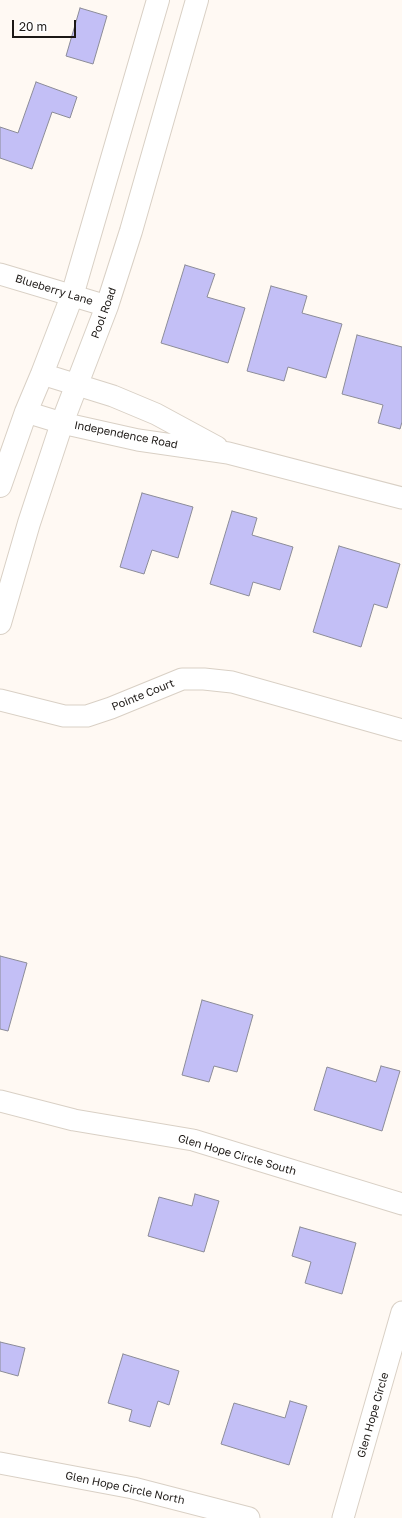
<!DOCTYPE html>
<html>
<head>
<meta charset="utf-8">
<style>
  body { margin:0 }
  #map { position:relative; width:402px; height:1518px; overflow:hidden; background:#fff9f3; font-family:"Golos Text",sans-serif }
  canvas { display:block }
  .scale { position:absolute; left:12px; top:20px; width:64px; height:18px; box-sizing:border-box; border:2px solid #1c1815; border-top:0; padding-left:5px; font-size:12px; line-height:14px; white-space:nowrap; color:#1c1815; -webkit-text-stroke:3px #fff; paint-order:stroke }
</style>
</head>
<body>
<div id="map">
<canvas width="402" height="1518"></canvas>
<div class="scale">20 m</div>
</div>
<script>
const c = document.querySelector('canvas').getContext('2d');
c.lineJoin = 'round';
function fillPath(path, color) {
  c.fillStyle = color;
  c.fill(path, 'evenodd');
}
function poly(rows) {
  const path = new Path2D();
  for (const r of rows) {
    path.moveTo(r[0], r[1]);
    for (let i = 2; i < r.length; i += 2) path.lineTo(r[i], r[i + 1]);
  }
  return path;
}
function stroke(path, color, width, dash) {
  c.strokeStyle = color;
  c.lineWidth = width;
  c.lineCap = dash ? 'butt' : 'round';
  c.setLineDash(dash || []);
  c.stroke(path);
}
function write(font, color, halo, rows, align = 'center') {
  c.font = font + ' "Golos Text",sans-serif';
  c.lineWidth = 3;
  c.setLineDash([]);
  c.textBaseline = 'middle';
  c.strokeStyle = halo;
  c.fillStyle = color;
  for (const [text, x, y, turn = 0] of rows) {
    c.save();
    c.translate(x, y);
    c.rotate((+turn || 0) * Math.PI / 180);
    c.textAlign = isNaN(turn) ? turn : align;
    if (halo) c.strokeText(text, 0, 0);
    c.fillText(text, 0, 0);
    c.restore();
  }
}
const building = poly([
  [80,8,107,16,93,64,66,56,80,8],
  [36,82,77,97,70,118,52,112,32,169,0,158,0,127,18,133,36,82],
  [185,265,215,274,207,297,245,308,228,363,161,343,185,265],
  [271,286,307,296,302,313,342,324,326,378,288,367,284,381,247,371,271,286],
  [357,335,402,347,402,422,400,429,378,423,383,405,342,394,357,335],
  [142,493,193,507,178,558,152,550,144,574,120,567,142,493],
  [232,511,257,518,252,535,293,547,280,590,253,582,249,596,210,584,232,511],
  [339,546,400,564,387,608,374,604,361,647,313,632,339,546],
  [0,956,27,963,8,1031,0,1029,0,956],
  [202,1000,253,1015,237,1072,214,1066,209,1082,182,1075,202,1000],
  [381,1066,400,1071,382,1131,314,1110,327,1067,376,1082,381,1066],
  [195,1194,219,1201,204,1252,148,1236,159,1197,192,1206,195,1194],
  [300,1227,356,1243,342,1294,305,1283,311,1262,292,1256,300,1227],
  [0,1342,25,1348,18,1376,0,1371,0,1342],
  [123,1354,179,1371,169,1405,158,1401,150,1427,129,1421,132,1410,108,1403,123,1354],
  [290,1401,307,1406,289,1465,221,1444,234,1403,285,1418,290,1401]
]);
fillPath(building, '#c3bff6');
stroke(building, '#8c8c98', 1);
const minor = poly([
  [0,274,107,306],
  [42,374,113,396,156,414,217,447],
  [26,412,62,423,138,440,228,453,402,498],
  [0,700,64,716,87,716,111,708,182,679,204,679,232,682,402,730],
  [0,1101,74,1120,193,1140,402,1204],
  [0,1463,133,1488,249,1518],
  [343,1518,402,1312]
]);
const major = poly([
  [0,486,26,412,42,374,72,296,158,0],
  [0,623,29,523,62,423,107,306,131,231,197,0]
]);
stroke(minor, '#d9d0c5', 23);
stroke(major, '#d9d0c5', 24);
stroke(minor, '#fff', 21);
stroke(major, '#fff', 22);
write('11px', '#1c1815', '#fff', [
  ["Blueberry Lane",54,290,17],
  ["Pool Road",104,313,-70],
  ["Independence Road",126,435,11],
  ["Pointe Court",143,695,-22],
  ["Glen Hope Circle South",237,1155,16],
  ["Glen Hope Circle",373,1415,-74],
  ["Glen Hope Circle North",125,1488,12]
]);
</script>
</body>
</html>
